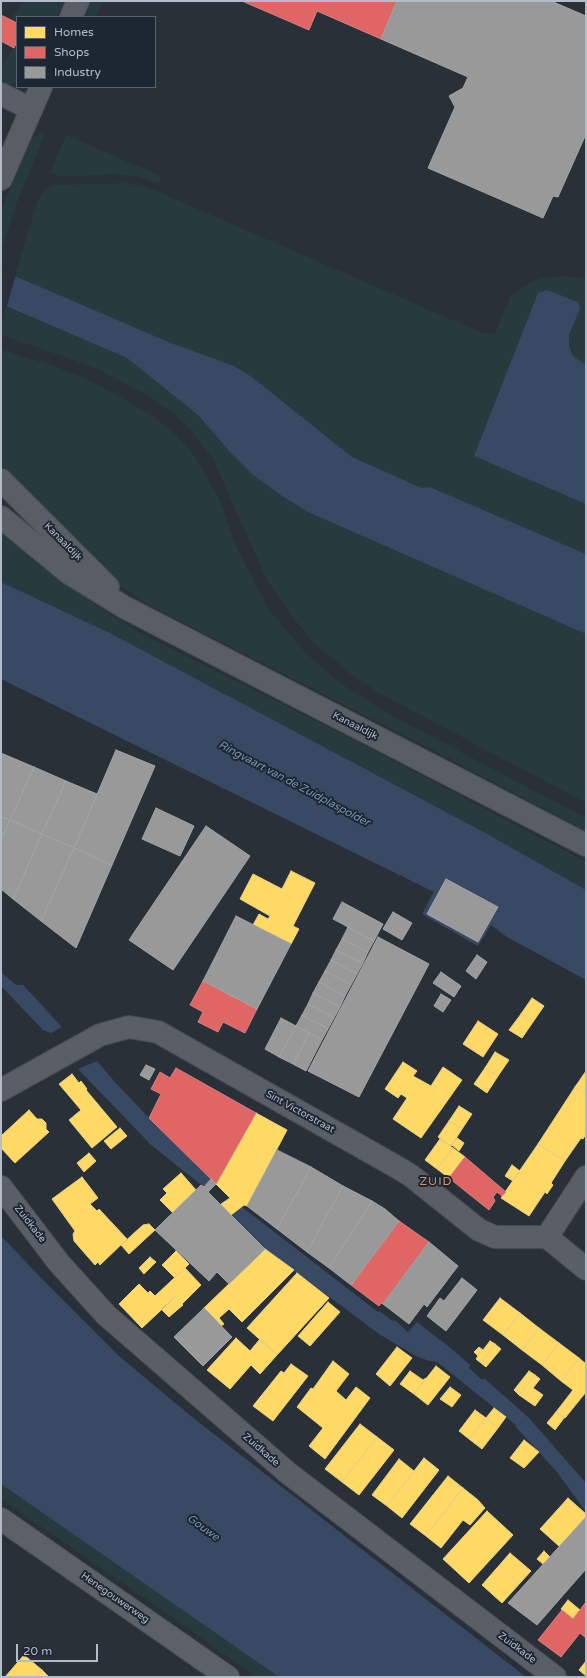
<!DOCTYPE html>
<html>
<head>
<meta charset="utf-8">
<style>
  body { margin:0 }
  #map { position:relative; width:587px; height:1678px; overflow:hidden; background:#2a3038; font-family:"Varela Round",sans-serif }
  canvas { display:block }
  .frame { position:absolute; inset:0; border:2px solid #b4bcc9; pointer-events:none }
  .legend { position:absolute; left:16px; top:16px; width:140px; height:72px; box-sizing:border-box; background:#1d2633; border:1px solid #59626f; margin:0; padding:5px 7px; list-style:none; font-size:12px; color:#b4bcc9 }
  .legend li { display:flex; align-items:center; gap:8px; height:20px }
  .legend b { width:20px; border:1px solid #59626f }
  .scale { position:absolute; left:16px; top:1644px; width:82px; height:18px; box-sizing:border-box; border:2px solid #b4bcc9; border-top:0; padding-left:5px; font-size:12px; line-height:14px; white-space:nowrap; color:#b4bcc9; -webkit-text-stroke:3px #1d2633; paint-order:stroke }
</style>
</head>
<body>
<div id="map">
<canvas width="587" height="1678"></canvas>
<div class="frame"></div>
<ul class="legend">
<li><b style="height:11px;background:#ffd966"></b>Homes</li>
<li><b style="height:11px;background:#e06666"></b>Shops</li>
<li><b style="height:11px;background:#999"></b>Industry</li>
</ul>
<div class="scale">20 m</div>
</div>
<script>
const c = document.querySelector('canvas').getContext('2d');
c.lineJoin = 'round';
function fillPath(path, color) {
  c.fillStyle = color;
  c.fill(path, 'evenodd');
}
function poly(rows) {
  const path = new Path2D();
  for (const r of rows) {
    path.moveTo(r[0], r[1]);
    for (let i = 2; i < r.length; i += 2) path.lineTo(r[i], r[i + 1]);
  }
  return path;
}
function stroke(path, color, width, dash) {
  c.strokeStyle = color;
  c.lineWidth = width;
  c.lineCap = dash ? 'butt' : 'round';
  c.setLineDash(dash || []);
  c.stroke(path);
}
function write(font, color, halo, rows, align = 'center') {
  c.font = font + ' "Varela Round",sans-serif';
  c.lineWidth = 4;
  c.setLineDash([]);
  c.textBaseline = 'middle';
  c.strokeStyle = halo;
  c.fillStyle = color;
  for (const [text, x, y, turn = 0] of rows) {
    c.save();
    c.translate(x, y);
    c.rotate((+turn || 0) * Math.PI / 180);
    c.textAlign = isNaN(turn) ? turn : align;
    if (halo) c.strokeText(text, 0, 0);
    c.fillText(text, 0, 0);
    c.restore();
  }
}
fillPath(poly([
  [23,1,64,1,57,17,17,17,17,20,12,18],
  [91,1,103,1,96,17,85,17],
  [17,42,17,82,1,86,2,64,13,50],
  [42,133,44,136,17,202,1,251,1,210,30,141,34,137],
  [66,135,161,176,159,184,139,177,119,174,60,177,50,173],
  [124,183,147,187,480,332,495,334,511,295,525,286,539,279,564,276,586,278,586,365,573,356,569,347,569,335,580,309,474,455,586,504,586,554,430,487,422,488,352,457,252,377,234,366,171,343,15,276,37,203,44,190,56,185],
  [6,307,127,358,198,415,230,452,253,475,282,496,310,513,586,634,586,803,379,693,351,674,315,644,294,619,266,578,213,459,189,428,173,413,145,394,91,366,1,335,1,326],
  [1,350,52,365,97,384,153,416,173,432,191,451,201,467,221,503,234,542,268,609,307,654,340,683,387,713,586,818,586,831,446,757,153,607,136,597,97,568,10,477,1,464],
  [1,526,68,585,93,603,142,634,356,741,586,862,586,890,491,836,110,633,1,582],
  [1,1484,279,1677,256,1677,175,1619,1,1499]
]), '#273a3e');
fillPath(poly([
  [1,270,171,343,234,366,252,377,352,457,422,488,430,487,586,554,586,634,310,513,282,496,253,475,230,452,198,415,127,358,1,304],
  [547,290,578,302,580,309,569,335,569,347,573,356,586,365,586,504,474,456,538,293],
  [1,582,110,633,491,836,586,890,586,980,507,937,491,925,478,946,422,914,434,892,1,679],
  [1,972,16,985,23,985,62,1027,51,1033,43,1030,1,986],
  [97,1061,114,1081,149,1118,211,1179,204,1187,151,1145,78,1069],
  [242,1207,378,1312,379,1311,393,1321,395,1320,408,1332,417,1322,453,1350,470,1365,469,1368,482,1380,484,1378,529,1418,586,1483,586,1512,557,1472,515,1426,516,1425,437,1362,429,1361,416,1356,379,1334,265,1249,231,1215],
  [1,1236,50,1287,119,1356,192,1417,526,1677,279,1677,1,1484]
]), '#384963');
fillPath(poly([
  [1,268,16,274,6,309,1,307]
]), '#2a3038');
const homes = poly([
  [291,871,315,883,293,926,299,929,291,944,253,925,259,914,268,919,270,916,240,899,253,874,282,889,291,871],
  [532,998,544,1006,533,1022,521,1014,532,998],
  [521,1014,533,1022,522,1038,509,1030,521,1014],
  [478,1021,498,1034,483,1057,463,1044,478,1021],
  [495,1052,509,1060,498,1076,485,1068,495,1052],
  [403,1062,417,1071,413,1076,431,1086,443,1067,462,1080,421,1138,393,1119,407,1098,401,1094,398,1098,385,1089,403,1062],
  [485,1068,498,1076,487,1093,474,1084,485,1068],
  [586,1071,586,1094,575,1087,586,1071],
  [72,1074,79,1083,81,1081,87,1089,86,1090,117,1127,92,1148,69,1120,81,1110,59,1084,72,1074],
  [575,1087,586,1094,586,1134,583,1139,581,1138,565,1161,538,1144,575,1087],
  [459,1106,472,1114,462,1129,449,1121,459,1106],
  [29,1110,37,1119,42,1119,46,1123,46,1129,49,1132,15,1163,1,1148,1,1136,29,1110],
  [256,1113,287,1130,247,1206,244,1205,231,1215,221,1204,230,1198,216,1184,256,1113],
  [449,1121,462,1129,451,1146,438,1137,449,1121],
  [120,1128,127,1136,111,1149,104,1141,120,1128],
  [457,1138,464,1143,459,1151,452,1145,457,1138],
  [440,1139,453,1148,437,1169,425,1160,440,1139],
  [538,1144,565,1161,551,1183,553,1185,547,1194,545,1192,529,1216,501,1198,538,1144],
  [453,1148,465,1157,449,1178,437,1169,453,1148],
  [89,1153,96,1161,84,1172,77,1163,89,1153],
  [512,1165,520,1171,513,1181,505,1176,512,1165],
  [181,1173,196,1190,173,1213,160,1200,167,1193,163,1189,181,1173],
  [82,1177,98,1198,90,1204,97,1211,99,1209,127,1239,100,1265,98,1262,95,1265,74,1241,73,1234,75,1231,52,1199,82,1177],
  [149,1224,155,1230,129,1254,121,1245,143,1225,149,1224],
  [265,1249,294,1270,242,1322,229,1309,219,1318,224,1324,221,1326,204,1308,265,1249],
  [176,1251,189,1264,175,1278,162,1265,176,1251],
  [150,1257,156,1262,144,1274,139,1268,150,1257],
  [185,1268,201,1285,182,1304,175,1297,142,1328,119,1304,139,1284,148,1293,150,1291,155,1296,185,1268],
  [297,1273,329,1298,277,1355,247,1328,297,1273],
  [175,1297,183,1305,169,1317,161,1309,175,1297],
  [500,1298,520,1313,503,1335,483,1320,500,1298],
  [328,1302,340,1312,310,1346,298,1336,328,1302],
  [520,1313,539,1328,522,1350,503,1335,520,1313],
  [539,1328,559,1343,542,1365,522,1350,539,1328],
  [236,1338,250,1351,260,1339,277,1355,260,1374,251,1365,230,1389,207,1370,236,1338],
  [490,1341,495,1344,481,1363,476,1359,478,1356,474,1352,479,1347,483,1350,490,1341],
  [559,1343,579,1358,561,1381,542,1365,559,1343],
  [495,1344,501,1349,486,1367,481,1363,495,1344],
  [397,1347,412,1358,390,1386,376,1374,397,1347],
  [579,1358,586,1364,586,1392,565,1418,556,1412,573,1390,561,1381,579,1358],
  [333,1361,349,1374,336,1391,346,1400,356,1387,370,1398,325,1459,309,1446,323,1428,297,1407,311,1388,313,1389,333,1361],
  [291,1364,308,1376,273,1421,253,1406,281,1371,284,1373,291,1364],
  [436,1366,450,1377,428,1405,414,1394,436,1366],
  [410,1371,423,1380,426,1378,414,1394,400,1384,410,1371],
  [529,1371,535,1375,519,1395,514,1390,529,1371],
  [535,1375,540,1379,533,1388,543,1395,535,1406,519,1395,535,1375],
  [450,1387,461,1395,452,1407,440,1399,450,1387],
  [494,1408,506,1417,498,1428,486,1418,494,1408],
  [475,1410,486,1418,469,1439,459,1431,475,1410],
  [556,1412,564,1418,555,1430,547,1423,556,1412],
  [486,1418,498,1428,482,1449,469,1439,486,1418],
  [360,1424,377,1437,342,1482,325,1469,360,1424],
  [377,1437,394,1450,359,1495,342,1482,377,1437],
  [524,1440,539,1452,524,1468,510,1458,524,1440],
  [424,1458,439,1470,402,1518,387,1506,424,1458],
  [399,1459,414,1471,387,1506,372,1495,399,1459],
  [448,1476,463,1488,426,1536,410,1524,448,1476],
  [463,1488,478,1500,485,1508,470,1525,463,1520,441,1548,426,1536,463,1488],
  [568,1498,586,1514,586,1517,560,1547,540,1529,568,1498],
  [487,1511,513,1535,469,1583,443,1559,487,1511],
  [544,1551,550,1557,543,1564,537,1559,544,1551],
  [510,1553,531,1571,502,1603,482,1585,510,1553],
  [568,1600,580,1610,573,1619,561,1609,568,1600],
  [24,1655,42,1670,36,1677,5,1677,24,1655],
  [586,1661,586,1676,579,1670,586,1661],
  [42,1670,49,1677,36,1677,42,1670]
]);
fillPath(homes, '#ffd966');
stroke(homes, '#e8d084', 1);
const shops = poly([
  [242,1,397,1,381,39,317,11,309,30,242,1],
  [1,15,17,23,17,41,14,48,1,41,1,15],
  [203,981,257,1009,245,1033,223,1022,218,1032,198,1022,203,1012,190,1005,203,981],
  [176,1068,256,1113,216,1184,149,1118,161,1094,151,1089,160,1072,170,1078,176,1068],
  [465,1157,506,1192,502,1196,497,1192,493,1197,495,1201,489,1210,449,1178,465,1157],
  [399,1221,429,1242,383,1304,381,1303,379,1306,351,1285,399,1221],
  [586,1602,586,1638,580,1633,561,1657,538,1640,562,1610,573,1619,586,1602]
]);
fillPath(shops, '#e06666');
stroke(shops, '#d38084', 1);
const industry = poly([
  [397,1,551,1,586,16,586,134,558,197,553,196,543,218,428,168,455,107,449,96,463,88,468,77,381,39,397,1],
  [116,750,155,766,112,865,74,848,116,750],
  [1,753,34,767,10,820,1,817,1,753],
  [34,767,66,781,42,834,10,820,34,767],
  [66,781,97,794,74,848,42,834,66,781],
  [156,808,194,826,180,856,142,839,156,808],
  [1,817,10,820,1,840,1,817],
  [10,820,42,834,13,899,1,889,1,840,10,820],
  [206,826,250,856,173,970,129,940,206,826],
  [42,834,74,848,41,921,13,899,42,834],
  [74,848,112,865,76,948,41,921,74,848],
  [446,879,498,907,478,942,427,914,446,879],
  [342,902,383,924,374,941,333,919,342,902],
  [393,912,412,923,402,940,383,929,393,912],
  [236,916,291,944,257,1009,203,981,236,916],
  [348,927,374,941,368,952,342,939,348,927],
  [378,937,429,964,359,1097,308,1071,378,937],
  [342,939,368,952,363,963,336,950,342,939],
  [336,950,363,963,357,974,331,960,336,950],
  [477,955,487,962,476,979,466,971,477,955],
  [331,960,357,974,351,985,325,971,331,960],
  [325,971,351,985,345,996,319,982,325,971],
  [441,972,461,986,454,997,433,983,441,972],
  [319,982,345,996,340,1007,313,993,319,982],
  [313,993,340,1007,334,1018,308,1004,313,993],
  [441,994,451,1000,443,1012,434,1006,441,994],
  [308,1004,334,1018,328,1029,302,1015,308,1004],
  [302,1015,328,1029,322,1040,296,1026,302,1015],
  [281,1018,296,1026,279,1057,265,1049,281,1018],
  [296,1026,309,1033,293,1064,279,1057,296,1026],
  [309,1033,322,1040,306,1071,293,1064,309,1033],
  [146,1065,155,1069,149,1080,140,1075,146,1065],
  [277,1150,311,1167,277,1229,247,1206,277,1150],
  [311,1167,343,1186,307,1252,277,1229,311,1167],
  [211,1179,216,1184,208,1192,265,1249,229,1284,217,1272,209,1281,155,1230,201,1185,204,1187,211,1179],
  [343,1186,372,1201,329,1268,307,1252,343,1186],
  [372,1201,385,1209,399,1221,351,1285,329,1268,372,1201],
  [429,1242,458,1266,427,1307,424,1304,409,1324,383,1304,429,1242],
  [462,1278,477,1290,446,1331,427,1316,440,1298,444,1301,462,1278],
  [204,1308,232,1337,203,1366,174,1337,204,1308],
  [586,1517,586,1569,537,1625,508,1603,586,1517]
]);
fillPath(industry, '#999');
stroke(industry, '#a1a4a7', 1);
const minor = poly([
  [1,94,31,109],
  [1,1090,100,1035,129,1027,158,1032,395,1166,410,1175,479,1230,495,1237,547,1237,586,1269],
  [1,1187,59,1263,106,1315,288,1473,555,1677],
  [547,1237,586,1177]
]);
const secondary = poly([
  [71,17,78,1],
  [1,179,41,87],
  [1,480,108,587],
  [1,517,69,573,124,607,586,845]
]);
const primary = poly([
  [1,1519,228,1677]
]);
stroke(minor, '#484c53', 24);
stroke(secondary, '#484c53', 24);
stroke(primary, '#484c55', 24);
stroke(minor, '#5a5e66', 22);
stroke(secondary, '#595d64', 22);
stroke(primary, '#5c6168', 22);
write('10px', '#b4bcc9', '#1d2633', [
  ["Kanaaldijk",63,542,45],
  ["Kanaaldijk",355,726,27],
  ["Sint Victorstraat",300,1112,29],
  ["Zuidkade",30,1224,52],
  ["Zuidkade",261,1450,41],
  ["Henegouwerweg",115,1598,35],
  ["Zuidkade",517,1648,37]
]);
write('italic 11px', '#7c92b1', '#1d2633', [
  ["Ringvaart van de Zuidplaspolder",294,784,28],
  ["Gouwe",203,1528,36]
]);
c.letterSpacing = '1px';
write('12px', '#d59563', '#1d2633', [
  ["ZUID",436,1182]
]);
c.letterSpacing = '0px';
</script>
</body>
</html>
